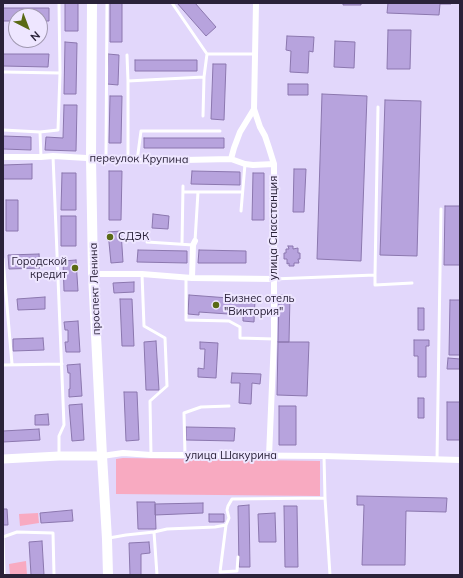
<!DOCTYPE html>
<html>
<head>
<meta charset="utf-8">
<style>
  body { margin:0 }
  #map { position:relative; width:463px; height:578px; overflow:hidden; background:#e2d7fb; font-family:Mulish,sans-serif }
  canvas { display:block }
  .frame { position:absolute; inset:0; border:4px solid #2a2239; pointer-events:none }
  .north { position:absolute; left:8px; top:8px; width:40px; height:40px; box-sizing:border-box; background:#eee6ff; border:1px solid #a098b0; border-radius:50%; rotate:138deg; font-size:11px; font-weight:700; line-height:16px; text-align:center; color:#2a2239 }
  .north::after { content:''; display:block; margin:auto; width:14px; height:18px; background:#5a6a15; clip-path:polygon(50% 0,100% 100%,50% 72%,0 100%) }
</style>
</head>
<body>
<div id="map">
<canvas width="463" height="578"></canvas>
<div class="frame"></div>
<div class="north">N</div>
</div>
<script>
const c = document.querySelector('canvas').getContext('2d');
c.lineJoin = 'round';
function fillPath(path, color) {
  c.fillStyle = color;
  c.fill(path, 'evenodd');
}
function poly(rows) {
  const path = new Path2D();
  for (const r of rows) {
    path.moveTo(r[0], r[1]);
    for (let i = 2; i < r.length; i += 2) path.lineTo(r[i], r[i + 1]);
  }
  return path;
}
function stroke(path, color, width, dash) {
  c.strokeStyle = color;
  c.lineWidth = width;
  c.lineCap = dash ? 'butt' : 'round';
  c.setLineDash(dash || []);
  c.stroke(path);
}
function write(font, color, halo, rows, align = 'center') {
  c.font = font + ' Mulish,sans-serif';
  c.lineWidth = 4;
  c.setLineDash([]);
  c.textBaseline = 'middle';
  c.strokeStyle = halo;
  c.fillStyle = color;
  for (const [text, x, y, turn = 0] of rows) {
    c.save();
    c.translate(x, y);
    c.rotate((+turn || 0) * Math.PI / 180);
    c.textAlign = isNaN(turn) ? turn : align;
    if (halo) c.strokeText(text, 0, 0);
    c.fillText(text, 0, 0);
    c.restore();
  }
}
fillPath(poly([
  [123,458,320,461,320,496,116,494,116,459],
  [38,513,39,523,20,526,19,514],
  [26,561,27,575,10,575,9,564]
]), '#f8aac1');
const building = poly([
  [65,3,78,3,78,31,65,31,65,3],
  [110,3,122,3,122,42,110,42,110,3],
  [177,3,195,3,216,27,206,36,177,3],
  [343,3,361,3,361,5,343,5,343,3],
  [388,3,451,3,451,4,440,4,439,15,387,13,388,3],
  [3,8,49,8,49,21,40,21,40,16,16,16,16,21,3,21,3,8],
  [388,30,411,30,410,69,387,69,388,30],
  [287,36,314,37,313,52,309,51,308,73,290,72,291,51,286,50,287,36],
  [335,41,355,42,354,68,334,67,335,41],
  [65,42,77,43,76,94,64,94,65,42],
  [3,54,49,54,48,67,3,66,3,54],
  [108,54,119,55,118,85,107,84,108,54],
  [135,60,197,60,197,71,135,71,135,60],
  [213,64,226,64,224,120,211,119,213,64],
  [288,84,308,84,308,95,288,95,288,84],
  [322,94,367,96,361,261,317,259,322,94],
  [110,96,122,96,121,143,109,143,110,96],
  [385,100,421,101,417,256,380,255,385,100],
  [64,105,77,105,76,151,45,150,46,137,63,138,64,105],
  [3,136,31,137,31,150,3,149,3,136],
  [144,138,224,138,224,148,144,148,144,138],
  [32,164,32,179,3,179,3,165,32,164],
  [294,169,306,169,304,212,293,212,294,169],
  [109,171,122,171,121,220,109,220,109,171],
  [192,171,240,172,240,185,191,184,192,171],
  [62,173,76,173,76,210,61,210,62,173],
  [253,173,264,173,264,220,252,220,253,173],
  [6,200,18,200,18,231,6,231,6,200],
  [445,206,460,206,460,265,444,265,445,206],
  [153,214,169,216,168,229,152,228,153,214],
  [61,216,76,216,76,246,61,246,61,216],
  [121,231,123,262,111,263,108,232,121,231],
  [288,246,293,246,293,249,298,248,298,253,300,253,300,259,298,259,299,263,294,263,294,266,289,266,289,263,287,264,287,259,284,259,284,253,286,253,286,249,289,249,288,246],
  [138,250,187,251,187,263,137,262,138,250],
  [199,250,246,251,246,263,198,263,199,250],
  [39,254,40,268,9,269,8,255,39,254],
  [76,260,78,291,64,291,63,261,76,260],
  [134,282,134,292,114,293,113,283,134,282],
  [189,295,255,300,254,322,243,321,243,315,199,312,199,315,188,314,189,295],
  [279,295,290,295,289,342,278,342,279,295],
  [45,297,45,309,18,310,17,299,45,297],
  [120,299,132,299,134,346,122,346,120,299],
  [450,300,460,300,460,355,449,355,450,300],
  [418,308,424,308,424,330,418,330,418,308],
  [78,321,80,352,66,352,65,342,68,342,68,330,65,330,64,322,78,321],
  [43,338,44,350,13,351,13,339,43,338],
  [414,340,429,340,429,346,426,346,426,377,418,377,418,356,414,356,414,340],
  [156,341,159,390,146,390,144,342,156,341],
  [200,342,218,343,216,378,198,377,198,368,204,369,205,349,200,349,200,342],
  [278,342,309,342,307,396,277,395,278,342],
  [448,358,460,359,460,369,447,369,448,358],
  [80,364,82,396,69,397,69,389,70,389,70,373,68,373,67,365,80,364],
  [232,373,261,374,260,384,252,383,251,404,239,403,240,383,231,383,232,373],
  [124,392,137,392,139,440,126,441,124,392],
  [418,398,424,398,424,418,418,418,418,398],
  [447,402,460,402,460,440,447,440,447,402],
  [82,404,84,440,72,441,69,405,82,404],
  [279,406,296,406,296,445,279,445,279,406],
  [48,414,49,425,35,425,35,415,48,414],
  [186,427,235,428,234,441,186,440,186,427],
  [39,429,40,440,3,442,3,431,39,429],
  [357,496,447,498,446,512,406,511,405,565,362,565,364,505,357,505,357,496],
  [137,502,155,502,156,529,138,529,137,502],
  [203,503,203,513,155,515,155,504,203,503],
  [249,505,250,567,239,567,238,506,249,505],
  [284,506,297,506,298,567,285,567,284,506],
  [3,509,7,509,8,525,3,525,3,509],
  [72,510,73,521,41,523,40,513,72,510],
  [275,513,276,542,259,542,258,514,275,513],
  [209,514,224,514,224,522,209,522,209,514],
  [42,541,44,575,31,575,29,542,42,541],
  [149,542,150,553,141,554,141,575,130,575,129,543,149,542]
]);
fillPath(building, '#b7a3dd');
stroke(building, '#8b77ae', 1);
stroke(poly([
  [59,3,60,73],
  [172,3,207,54,255,54],
  [127,55,128,81,204,77],
  [3,72,60,73,58,130,40,132],
  [128,81,128,160],
  [203,116,204,77,207,54],
  [3,130,40,132,41,157],
  [53,156,64,425,59,436,59,454],
  [106,158,107,3],
  [137,161,141,131,220,131],
  [183,192,242,192],
  [241,211,245,164],
  [195,241,198,192],
  [147,242,193,245],
  [182,244,183,186],
  [3,259,12,364],
  [142,274,144,326,165,338,167,386,150,401,151,455],
  [375,275,375,285,412,283],
  [186,278,186,320,229,321,240,327,240,338,274,339],
  [273,279,375,275,378,107],
  [3,365,62,364],
  [185,455,184,413,201,407,229,406],
  [437,460,441,209],
  [325,498,330,575],
  [226,525,220,572,237,571,238,557],
  [154,532,157,575],
  [3,537,17,532,53,533,54,575],
  [3,537,4,575],
  [109,538,126,535,154,532,167,529,215,527,226,525,229,518,227,510,228,506,232,499,325,498,324,456]
]), '#fff', 3);
stroke(poly([
  [256,3,254,109,260,127,265,136,269,148,274,164,274,339,269,456],
  [3,157,41,157,53,156,137,161,231,159,245,164,253,165,274,164],
  [231,159,234,148,240,132,254,109],
  [93,274,142,274,192,278,273,279],
  [192,278,193,245,195,241],
  [102,456,123,453,151,455,185,455,324,456,460,460]
]), '#fff', 6);
stroke(poly([
  [3,459,59,456,102,456]
]), '#fff', 9);
stroke(poly([
  [92,3,91,158,93,274,102,456,107,539,108,575]
]), '#fff', 10);
for (const [x, y, r, color] of [
  [110,237,4,"#5a6a15"],
  [75,268,4,"#5a6a15"],
  [216,305,4,"#5a6a15"]
]) {
  const dot = new Path2D();
  dot.arc(x, y, r, 0, 2 * Math.PI);
  c.fillStyle = color;
  c.fill(dot);
  stroke(dot, '#eee6ff', 1.5);
}
write('11px', '#2a2239', '#eee6ff', [
  ["переулок Крупина",139,159,1],
  ["улица Спасстанция",274,228,-90],
  ["проспект Ленина",95,289,-92],
  ["улица Шакурина",231,456]
]);
write('11px', '#2a2239', '#eee6ff', [
  ["СДЭК",118,237],
  ["Городской",67,262,"right"],
  ["кредит",67,275,"right"],
  ["Бизнес отель",224,299],
  ["\"Виктория\"",224,312]
], 'left');
</script>
</body>
</html>
